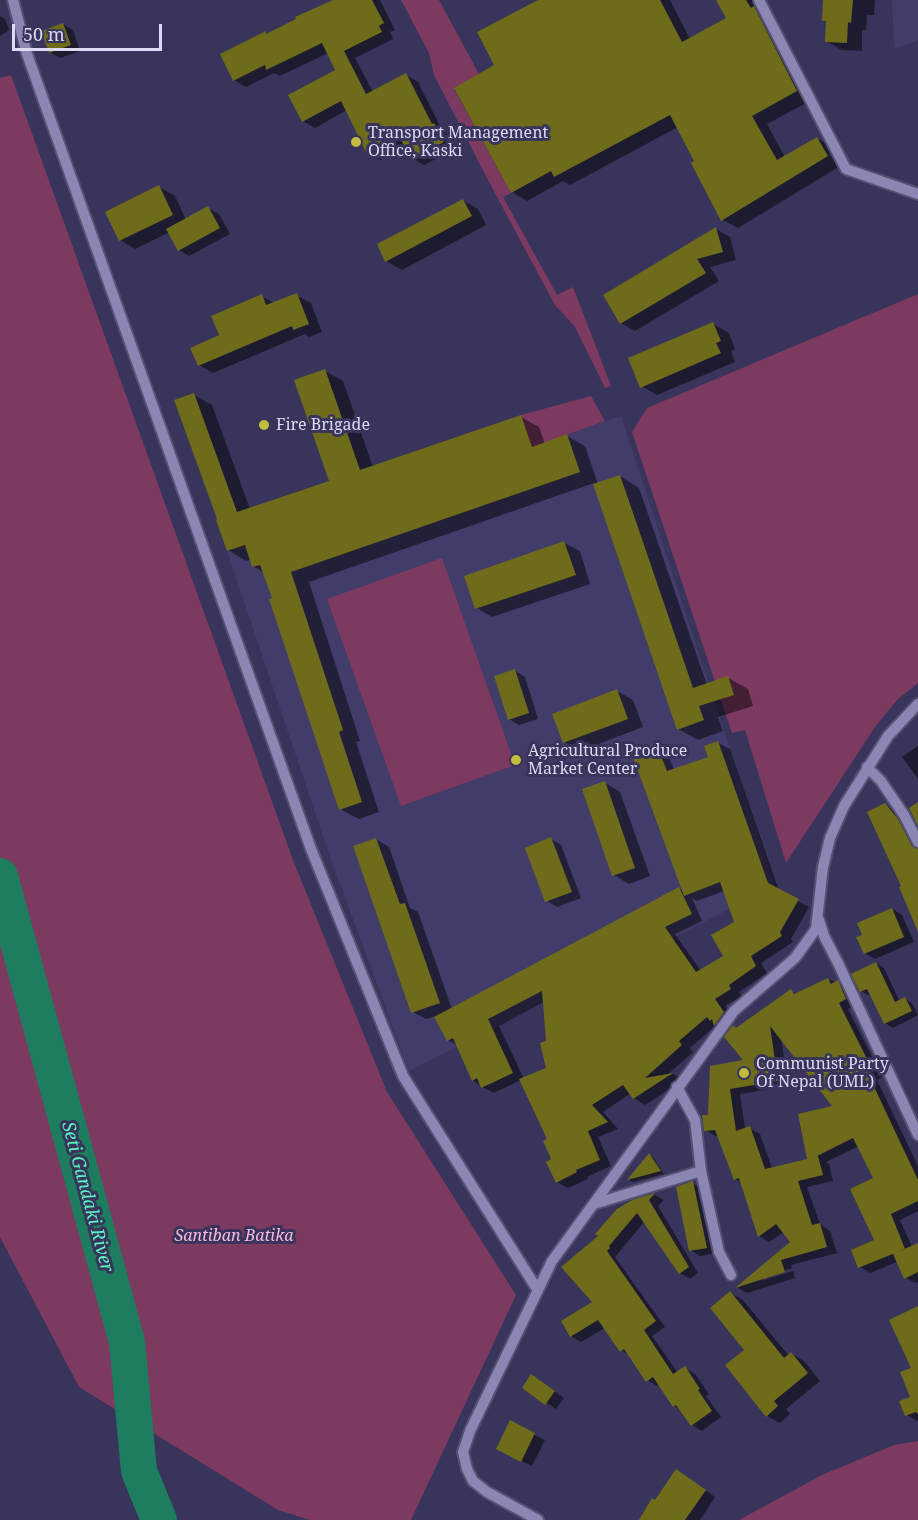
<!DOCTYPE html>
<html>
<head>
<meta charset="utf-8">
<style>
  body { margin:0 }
  #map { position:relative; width:918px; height:1520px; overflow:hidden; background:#38345b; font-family:"Noto Serif",serif }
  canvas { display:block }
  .scale { position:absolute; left:12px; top:24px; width:150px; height:27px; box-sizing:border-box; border:3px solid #dcdbf4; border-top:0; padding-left:8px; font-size:18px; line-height:21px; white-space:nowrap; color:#dcdbf4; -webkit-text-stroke:4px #38345b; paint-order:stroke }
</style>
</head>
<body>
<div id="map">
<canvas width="918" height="1520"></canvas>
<div class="scale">50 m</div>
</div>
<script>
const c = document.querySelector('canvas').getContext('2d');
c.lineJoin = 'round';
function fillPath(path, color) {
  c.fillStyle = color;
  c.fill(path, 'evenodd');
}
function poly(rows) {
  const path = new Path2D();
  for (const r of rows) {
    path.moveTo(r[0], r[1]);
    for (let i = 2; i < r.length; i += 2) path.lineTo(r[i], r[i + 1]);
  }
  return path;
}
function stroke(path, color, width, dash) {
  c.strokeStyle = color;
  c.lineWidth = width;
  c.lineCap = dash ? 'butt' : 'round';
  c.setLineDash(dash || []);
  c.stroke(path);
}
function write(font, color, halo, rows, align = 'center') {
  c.font = font + ' "Noto Serif",serif';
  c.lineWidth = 6;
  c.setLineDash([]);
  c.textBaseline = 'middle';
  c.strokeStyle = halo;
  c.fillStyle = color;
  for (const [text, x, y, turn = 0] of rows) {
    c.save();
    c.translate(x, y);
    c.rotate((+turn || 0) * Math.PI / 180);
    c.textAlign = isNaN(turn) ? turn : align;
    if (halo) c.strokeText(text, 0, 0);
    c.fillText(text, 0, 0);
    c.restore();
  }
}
fillPath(poly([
  [892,0,918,0,918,40,894,49],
  [621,416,775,886,409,1071,329,854,227,551]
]), '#413c6a');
fillPath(poly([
  [401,0,439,0,479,74,454,89,511,193,503,197,557,295,573,287,611,386,605,388,575,327,555,305,488,180,434,75,429,53],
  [11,75,293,860,387,1092,516,1295,411,1520,310,1520,278,1510,79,1387,0,1237,0,78],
  [918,294,918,683,897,700,875,727,786,863,745,730,732,733,632,432,647,408],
  [591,396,605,421,532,447,521,415],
  [442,558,515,765,401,806,327,599],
  [918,1441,918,1520,739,1520,822,1475,894,1445]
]), '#7d3a60');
fillPath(poly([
  [337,0,380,0,395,30,390,32,393,39,355,58,373,92,406,75,418,82,442,130,446,132,455,149,424,165,412,158,406,146,380,160,368,153,347,110,315,128,303,121,337,71,328,53,280,76,274,73,246,87,234,80,266,33,268,34],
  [541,0,670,0,690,39,728,19,718,0,756,0,812,100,767,124,785,157,817,138,832,147,842,165,738,228,723,220,678,127,570,185,563,181,527,201,512,192,496,66],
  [825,0,875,0,874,15,867,15,866,30,862,30,862,51,841,50,826,41,827,22,823,20],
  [0,16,5,19,9,30,0,36],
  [63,24,73,30,80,51,60,58,50,52],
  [159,187,175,196,186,220,208,208,219,214,230,234,189,256,179,250,170,232,135,249,120,240],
  [462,200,478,209,486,225,402,270,386,261,379,245],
  [716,229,730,237,736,260,710,267,719,281,635,331,621,323],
  [296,295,311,303,322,332,309,337,305,334,213,373,199,365,221,336,261,296,274,303],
  [713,324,729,333,735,349,731,351,735,362,657,395,642,386],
  [325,371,343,381,373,467,521,417,539,427,545,444,567,436,585,446,598,484,620,476,639,488,707,685,728,678,748,689,753,706,718,717,723,731,698,740,678,729,594,483,309,582,360,741,356,742,379,812,359,819,340,809,274,599,264,573,253,566,251,559,246,561,228,550,194,395,212,405,250,509,331,482],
  [564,543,580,551,590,584,492,617,477,608],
  [515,671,525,677,538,719,519,725,509,719],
  [617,691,633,700,643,727,580,751,564,742],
  [718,743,730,749,779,891,809,907,791,939,793,942,761,963,767,973,739,992,742,996,725,1006,735,1019,726,1031,716,1025,690,1048,693,1052,666,1076,673,1074,683,1080,645,1105,634,1098,631,1093,603,1112,618,1129,598,1137,611,1166,587,1177,588,1179,568,1188,557,1182,549,1140,521,1080,494,1093,482,1087,473,1080,458,1046,448,1040,436,1016,426,1019,413,1012,376,839,389,847,410,908,418,912,452,1009,679,888,684,892,656,745,667,751,674,770,710,758],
  [724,891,736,923,725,957,701,971,675,934,702,921,692,898,697,901],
  [544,1002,548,1042,548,1068,524,1079,499,1026],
  [918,746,918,779,902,757],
  [605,783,620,792,650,876,629,884,614,875],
  [885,805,895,811,907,826,918,849,918,915,903,887],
  [551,839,561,845,581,898,557,907,547,901],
  [892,909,902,915,914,942,875,959,865,953],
  [876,963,884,968,900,1002,905,999,912,1003,918,1015,893,1028,885,1023,871,994,868,995,861,991],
  [828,979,848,988,856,1005,848,1009,882,1077,877,1080,918,1166,918,1211,900,1220,912,1247,918,1244,918,1282,916,1283,906,1278,897,1262,870,1273,860,1267,876,1241,875,1179,859,1146,826,1162,829,1164,833,1181,807,1187,820,1224,830,1231,837,1253,791,1265,792,1268,766,1277,761,1281,793,1271,795,1278,747,1293,738,1288,792,1242,784,1232,769,1242,759,1236,742,1183,735,1179,719,1136,716,1136,705,1130,709,1116,746,1061,737,1029,791,991,797,994],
  [781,1037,835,1107,809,1160,772,1168,760,1134,749,1128,745,1129,740,1094,788,1086],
  [649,1155,653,1157,664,1174,633,1182,629,1180],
  [692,1183,702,1189,716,1253,700,1256,690,1250],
  [655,1195,664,1200,658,1206,698,1273,690,1279,680,1273,645,1221,615,1257,665,1327,652,1336,678,1373,685,1368,695,1374,709,1394,706,1396,721,1417,702,1431,692,1425,681,1410,674,1406,660,1384,657,1386,647,1380,631,1356,621,1350,605,1328,581,1342,571,1336,563,1322,594,1303,600,1236,632,1202],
  [730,1293,743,1300,789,1356,792,1354,804,1361,820,1381,786,1409,790,1414,780,1423,767,1416],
  [918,1308,918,1420,917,1421,907,1415,912,1397],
  [542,1382,564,1398,556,1409,524,1388],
  [511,1423,545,1440,532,1466,508,1454],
  [687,1477,715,1497,700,1520,648,1520,655,1502]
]), '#0007');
stroke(poly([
  [0,876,127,1342,139,1471,159,1520]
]), '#1e7d5f', 36);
fillPath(poly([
  [333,0,372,0,384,23,379,26,382,32,344,51,366,94,406,73,432,124,434,123,444,142,411,159,399,136,367,154,341,101,302,122,288,95,335,70,322,43,266,70,265,65,233,81,220,54,266,31,266,34,296,19,295,17],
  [538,0,660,0,682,42,726,18,716,0,746,0,751,8,754,6,797,91,752,116,777,160,817,137,828,156,721,221,691,163,694,161,670,115,554,177,551,171,511,193,454,88,494,65,477,32],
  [823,0,853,0,851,23,848,22,847,43,825,42,826,21,822,21],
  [63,23,71,45,49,53,41,31],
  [159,185,173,215,119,241,105,212],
  [463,199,472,216,385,262,377,244],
  [208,206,220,228,178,251,166,229],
  [716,227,723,252,697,259,706,273,620,324,603,295],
  [297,293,309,324,293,330,292,326,198,366,190,348,219,335,211,316,262,294,266,305],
  [713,322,721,341,716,343,721,353,640,388,628,358],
  [325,369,360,470,521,415,532,447,567,434,580,472,291,572,343,730,339,732,362,802,339,810,269,599,272,598,260,565,252,567,245,545,227,551,216,520,217,519,174,400,194,393,237,512,329,481,294,380],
  [620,475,693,688,728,676,734,695,699,706,704,720,677,730,593,484],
  [564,541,576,575,475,609,464,576],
  [515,669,529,713,508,720,494,676],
  [617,689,628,719,563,743,552,714],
  [718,741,768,883,799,899,780,932,782,936,751,956,756,966,729,985,731,989,715,999,724,1012,714,1026,712,1019,710,1021,707,1017,679,1041,682,1045,645,1078,673,1073,633,1099,623,1085,592,1105,608,1122,588,1131,600,1160,576,1170,577,1172,556,1183,546,1162,551,1159,543,1141,547,1139,519,1079,546,1068,540,1043,546,1041,542,991,488,1019,513,1073,481,1088,477,1078,472,1081,453,1038,447,1041,434,1017,679,887,692,914,665,927,696,972,723,956,711,935,734,922,720,882,684,896,631,752,656,743,667,771,708,757,704,746],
  [605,781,635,868,612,876,582,789],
  [918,802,918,826,909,808],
  [885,803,898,819,912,846,918,849,918,932,899,887,901,886,867,812],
  [551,837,572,892,545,902,525,848],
  [376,838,400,904,405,903,440,1003,411,1013,353,846],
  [892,908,904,937,864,954,856,937,862,935,857,923],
  [876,962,895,1002,905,997,912,1011,884,1024,867,989,860,992,851,974],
  [828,978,831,984,838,980,846,999,839,1003,873,1071,868,1074,918,1180,918,1201,891,1214,905,1249,858,1268,851,1250,874,1240,850,1189,873,1178,853,1138,815,1157,818,1156,823,1175,798,1181,812,1225,820,1223,827,1247,781,1260,785,1272,735,1288,790,1242,776,1224,758,1237,739,1178,734,1180,715,1130,704,1131,702,1115,708,1115,710,1066,743,1060,724,1037,733,1025,736,1028,791,989,794,994],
  [770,1026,832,1106,798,1114,807,1159,765,1169,750,1126,736,1131,730,1089,778,1081],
  [649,1153,661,1171,627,1180],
  [693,1181,707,1248,689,1251,676,1187],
  [655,1193,649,1200,689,1267,679,1274,637,1213,609,1246,610,1248,607,1251,656,1321,644,1330,673,1374,685,1366,700,1389,698,1390,712,1411,691,1426,676,1405,673,1407,653,1377,646,1382,624,1349,620,1352,598,1320,570,1337,561,1321,592,1302,561,1267,598,1236,595,1234,617,1209,632,1200],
  [918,1243,918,1272,904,1279,893,1254],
  [730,1291,784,1358,791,1352,808,1373,774,1401,778,1406,766,1417,725,1365,744,1350,710,1308],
  [918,1306,918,1414,916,1412,905,1416,899,1401,910,1397,900,1372,911,1368,889,1320],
  [531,1374,555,1391,545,1405,522,1388],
  [510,1420,535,1433,521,1462,496,1449],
  [676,1469,706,1490,685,1520,639,1520,652,1498,655,1500]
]), '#6e6b1b');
const minor = poly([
  [13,0,27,54,311,849,403,1076,537,1289],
  [759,0,846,169,918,194],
  [867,767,881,781,904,815,918,842],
  [819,920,824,936,838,963,918,1135],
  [677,1087,695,1120,701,1171,719,1252,731,1275],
  [594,1204,701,1171],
  [538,1520,487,1492,473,1481,467,1469,463,1452,470,1431,552,1261,734,1011,795,958,816,929,823,867,830,838,844,806,888,736,918,704]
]);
stroke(minor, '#555172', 14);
stroke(minor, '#8a87b4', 10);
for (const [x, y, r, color] of [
  [356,142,6,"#c2bd3f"],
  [264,425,6,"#c2bd3f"],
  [516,760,6,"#c2bd3f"],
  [744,1073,6,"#c2bd3f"]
]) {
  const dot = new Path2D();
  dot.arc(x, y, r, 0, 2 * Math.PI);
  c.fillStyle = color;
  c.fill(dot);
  stroke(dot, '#38345b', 2);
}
write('16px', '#dcdbf4', '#38345b', [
  ["Transport Management",368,133],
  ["Office, Kaski",368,151],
  ["Fire Brigade",276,425],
  ["Agricultural Produce",528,751],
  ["Market Center",528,769],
  ["Communist Party",756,1064],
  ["Of Nepal (UML)",756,1082]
], 'left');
write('italic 16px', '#fdb7db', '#38345b', [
  ["Santiban Batika",234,1236]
]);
write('italic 18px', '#58f7c2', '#38345b', [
  ["Seti Gandaki River",87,1197,75]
]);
</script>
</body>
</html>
